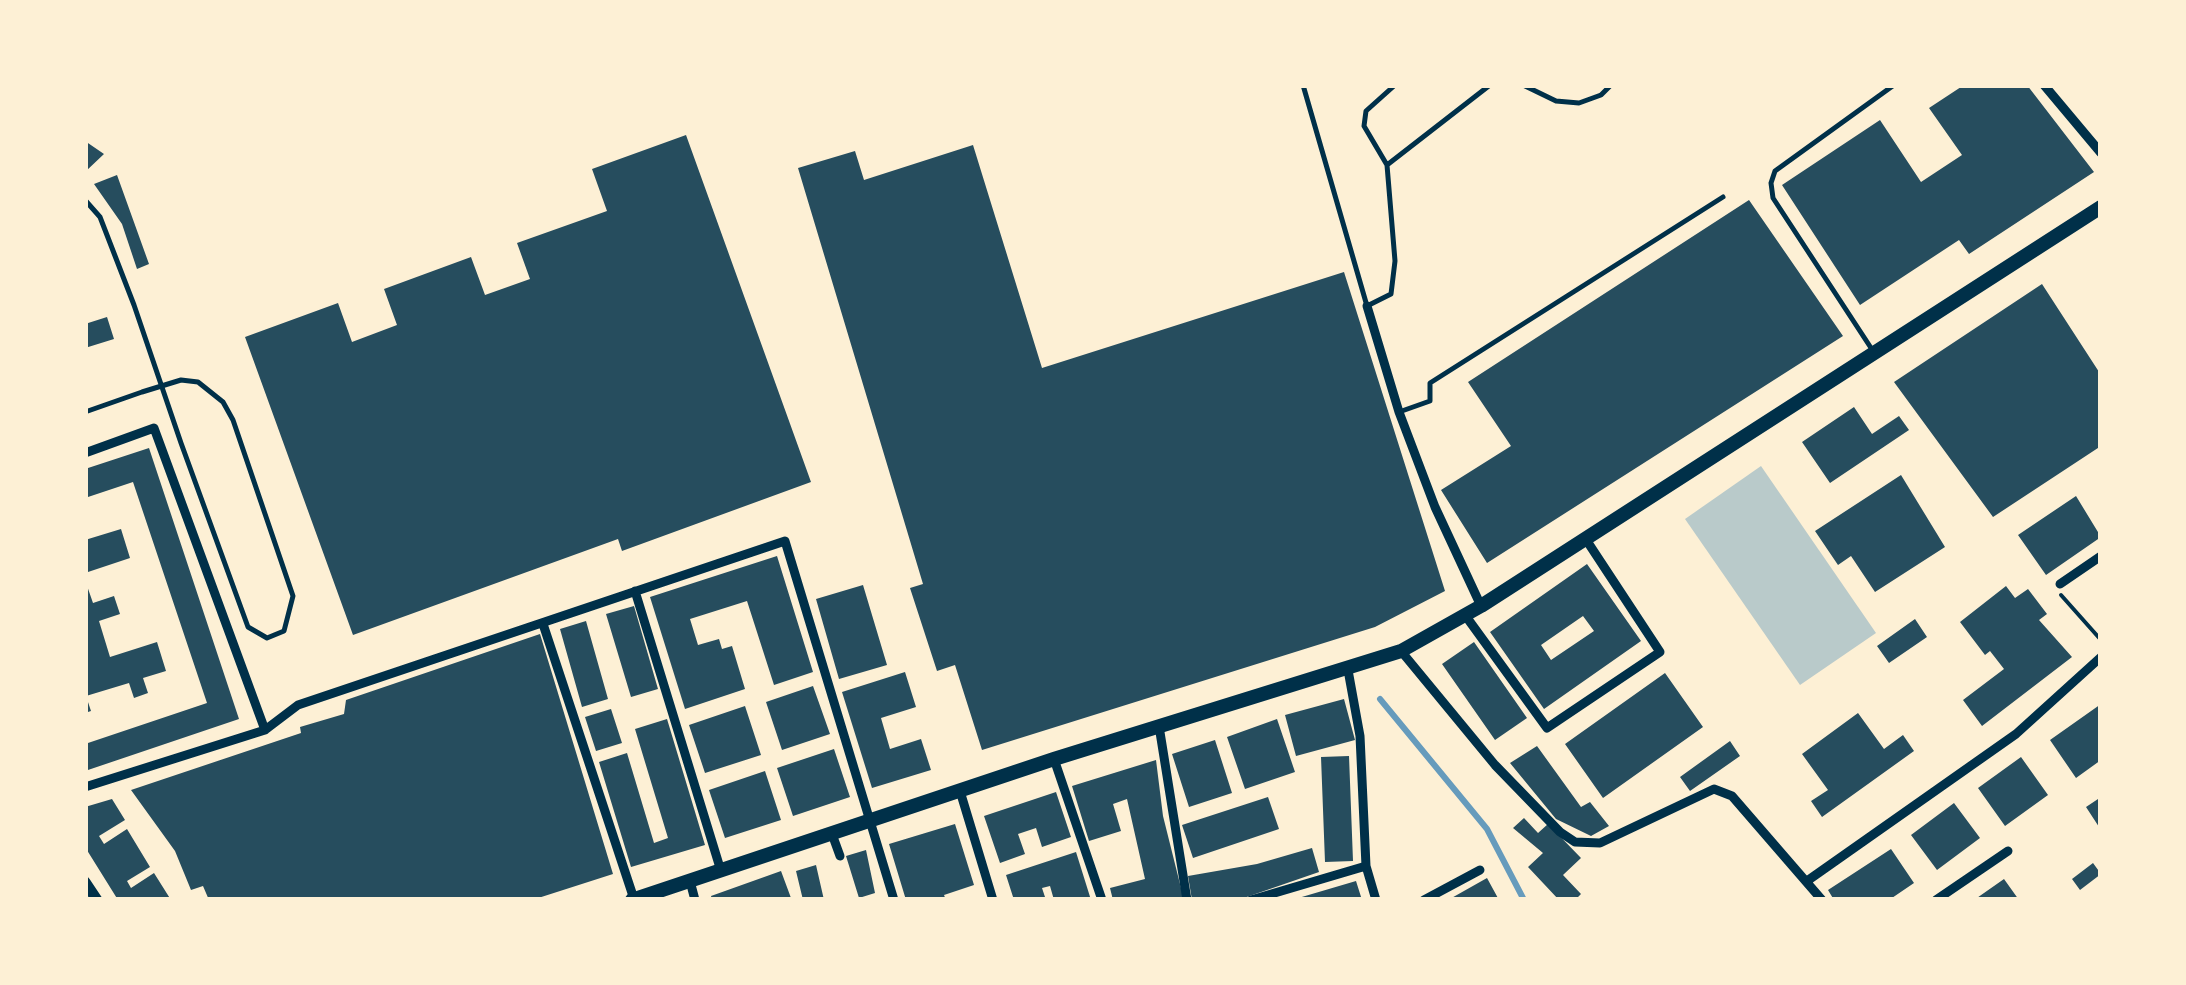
<!DOCTYPE html>
<html>
<head>
<meta charset="utf-8">
<style>
  body { margin:0 }
  #map { position:relative; width:2186px; height:985px; overflow:hidden; background:#fdf0d5; font-family:"Noto Serif",serif }
  canvas { display:block }
  .frame { position:absolute; inset:0; border:88px solid #fdf0d5; pointer-events:none }
</style>
</head>
<body>
<div id="map">
<canvas width="2186" height="985"></canvas>
<div class="frame"></div>
</div>
<script>
const c = document.querySelector('canvas').getContext('2d');
c.lineJoin = 'round';
function fillPath(path, color) {
  c.fillStyle = color;
  c.fill(path, 'evenodd');
}
function poly(rows) {
  const path = new Path2D();
  for (const r of rows) {
    path.moveTo(r[0], r[1]);
    for (let i = 2; i < r.length; i += 2) path.lineTo(r[i], r[i + 1]);
  }
  return path;
}
function stroke(path, color, width, dash) {
  c.strokeStyle = color;
  c.lineWidth = width;
  c.lineCap = dash ? 'butt' : 'round';
  c.setLineDash(dash || []);
  c.stroke(path);
}
fillPath(poly([
  [1761,466,1876,633,1800,685,1685,519]
]), '#b9caca');
stroke(poly([
  [1380,699,1487,829,1524,900]
]), '#669bbc', 6);
fillPath(poly([
  [1964,85,2027,85,2094,172,1969,254,1959,240,1860,305,1782,185,1880,120,1921,182,1962,155,1929,108],
  [686,135,811,482,622,551,618,539,353,635,245,337,338,303,352,342,397,325,384,289,471,257,485,295,530,279,517,243,607,211,592,169],
  [85,141,104,154,85,172],
  [973,145,1042,368,1344,272,1445,591,1375,627,982,750,955,665,937,671,910,588,923,584,798,168,855,151,864,180],
  [117,175,149,264,137,269,122,224,94,184],
  [1749,200,1843,336,1487,563,1441,490,1511,446,1468,382],
  [2042,284,2101,375,2101,446,1993,517,1894,382],
  [107,317,114,339,85,348,85,324],
  [1854,407,1872,434,1899,416,1909,430,1830,483,1802,442],
  [149,448,239,719,85,771,85,744,207,703,133,482,85,498,85,469],
  [1901,475,1945,547,1875,592,1851,556,1838,565,1815,531],
  [2076,496,2101,537,2046,575,2018,535],
  [121,529,130,558,85,573,85,540],
  [777,556,813,672,774,685,747,601,690,619,698,645,719,639,722,649,732,646,745,689,685,709,650,597],
  [1587,564,1641,641,1544,709,1490,632],
  [1583,616,1594,631,1551,660,1541,645],
  [85,580,93,603,114,596,120,614,99,621,110,657,157,642,166,671,143,678,148,693,134,698,129,683,86,696,91,711,85,713],
  [863,585,887,665,839,679,816,599],
  [2006,586,2015,598,2028,589,2047,614,2039,620,2072,657,1982,726,1963,700,2004,669,1990,651,1985,655,1960,622],
  [634,606,658,689,631,697,606,614],
  [1915,619,1927,637,1889,663,1877,646],
  [586,621,608,699,582,707,560,629],
  [540,634,613,874,532,900,209,900,203,886,191,890,175,851,131,790,301,733,300,727,344,714,346,700],
  [1474,642,1527,718,1495,740,1442,664],
  [905,672,916,707,881,718,890,749,921,739,931,770,872,788,842,692],
  [1665,673,1703,727,1603,798,1565,744],
  [813,686,830,734,782,750,766,702],
  [1344,699,1355,740,1296,756,1285,715],
  [2101,704,2101,760,2076,778,2050,740],
  [745,706,761,755,705,773,689,725],
  [611,709,622,743,596,751,585,717],
  [1858,713,1884,749,1903,735,1914,751,1822,817,1811,801,1828,790,1802,754],
  [667,719,705,845,631,867,599,762,627,753,654,843,668,838,635,729],
  [1277,719,1295,772,1245,789,1227,737],
  [1215,740,1232,793,1189,807,1172,754],
  [1730,741,1740,756,1690,791,1680,777],
  [1537,746,1581,807,1590,802,1609,826,1591,836,1556,819,1510,763],
  [834,749,850,797,793,816,777,768],
  [1349,756,1353,861,1325,862,1321,757],
  [2021,757,2048,795,2005,826,1978,788],
  [1156,760,1163,816,1184,900,1113,900,1110,888,1145,879,1127,799,1113,804,1121,831,1089,841,1072,786],
  [765,771,781,820,725,838,709,790],
  [1056,792,1071,837,1042,847,1036,828,1018,834,1025,854,1000,863,984,816],
  [1268,797,1279,829,1193,858,1182,825],
  [2101,797,2101,830,2086,807],
  [112,799,125,820,99,836,104,844,127,829,150,867,127,881,131,888,154,873,171,900,118,900,85,847,85,807],
  [1954,803,1980,838,1937,870,1911,835],
  [1524,818,1538,833,1548,824,1581,858,1563,875,1581,894,1575,900,1559,900,1528,867,1543,853,1513,828],
  [955,824,974,885,944,895,946,900,906,900,889,844],
  [1312,848,1319,872,1238,900,1192,900,1188,876,1257,864],
  [1891,849,1914,883,1889,900,1834,900,1828,890],
  [866,850,875,893,859,898,846,856],
  [1076,852,1091,900,1054,900,1050,886,1042,888,1046,900,1014,900,1006,875],
  [2093,863,2101,874,2080,890,2072,879],
  [816,865,824,900,803,900,796,871],
  [781,871,791,898,712,900,711,896],
  [1487,878,1499,900,1448,900],
  [2004,879,2019,900,1974,900],
  [1356,881,1362,900,1295,900,1295,899]
]), '#264d5e');
stroke(poly([
  [2061,595,2101,640]
]), '#003049', 4);
stroke(poly([
  [1303,85,1367,306,1391,294,1395,261,1387,165,1364,126,1366,111,1395,85],
  [1523,85,1556,101,1579,103,1601,95,1611,85],
  [1387,165,1490,85],
  [85,200,100,217,134,305,181,443,248,627,267,638,284,631,293,596,233,420,223,402,198,382,181,380,142,392,85,412],
  [1873,351,1773,198,1771,183,1775,171,1894,85],
  [1399,412,1430,401,1430,383,1723,197]
]), '#003049', 5);
stroke(poly([
  [2044,85,2101,153],
  [1367,306,1399,412,1435,507,1481,606],
  [85,453,154,428,265,730],
  [2060,584,2101,556],
  [635,591,721,871],
  [1465,615,1547,728,1660,652,1585,538],
  [543,624,634,899],
  [1401,651,1495,765,1560,832,1575,842,1600,843,1714,789,1732,796,1822,900],
  [1348,670,1360,736,1366,866,1376,900],
  [1159,726,1187,900],
  [1054,759,1102,900],
  [85,787,265,730,298,705,785,541,894,900],
  [960,791,993,900],
  [832,834,840,856],
  [690,881,695,900],
  [1807,881,2016,734,2101,657],
  [1251,900,1366,866],
  [1424,900,1480,870],
  [1936,900,2008,851]
]), '#003049', 9);
stroke(poly([
  [85,882,97,900]
]), '#003049', 11);
stroke(poly([
  [632,900,1054,759,1401,651,1481,606,2101,207]
]), '#003049', 14);
</script>
</body>
</html>
